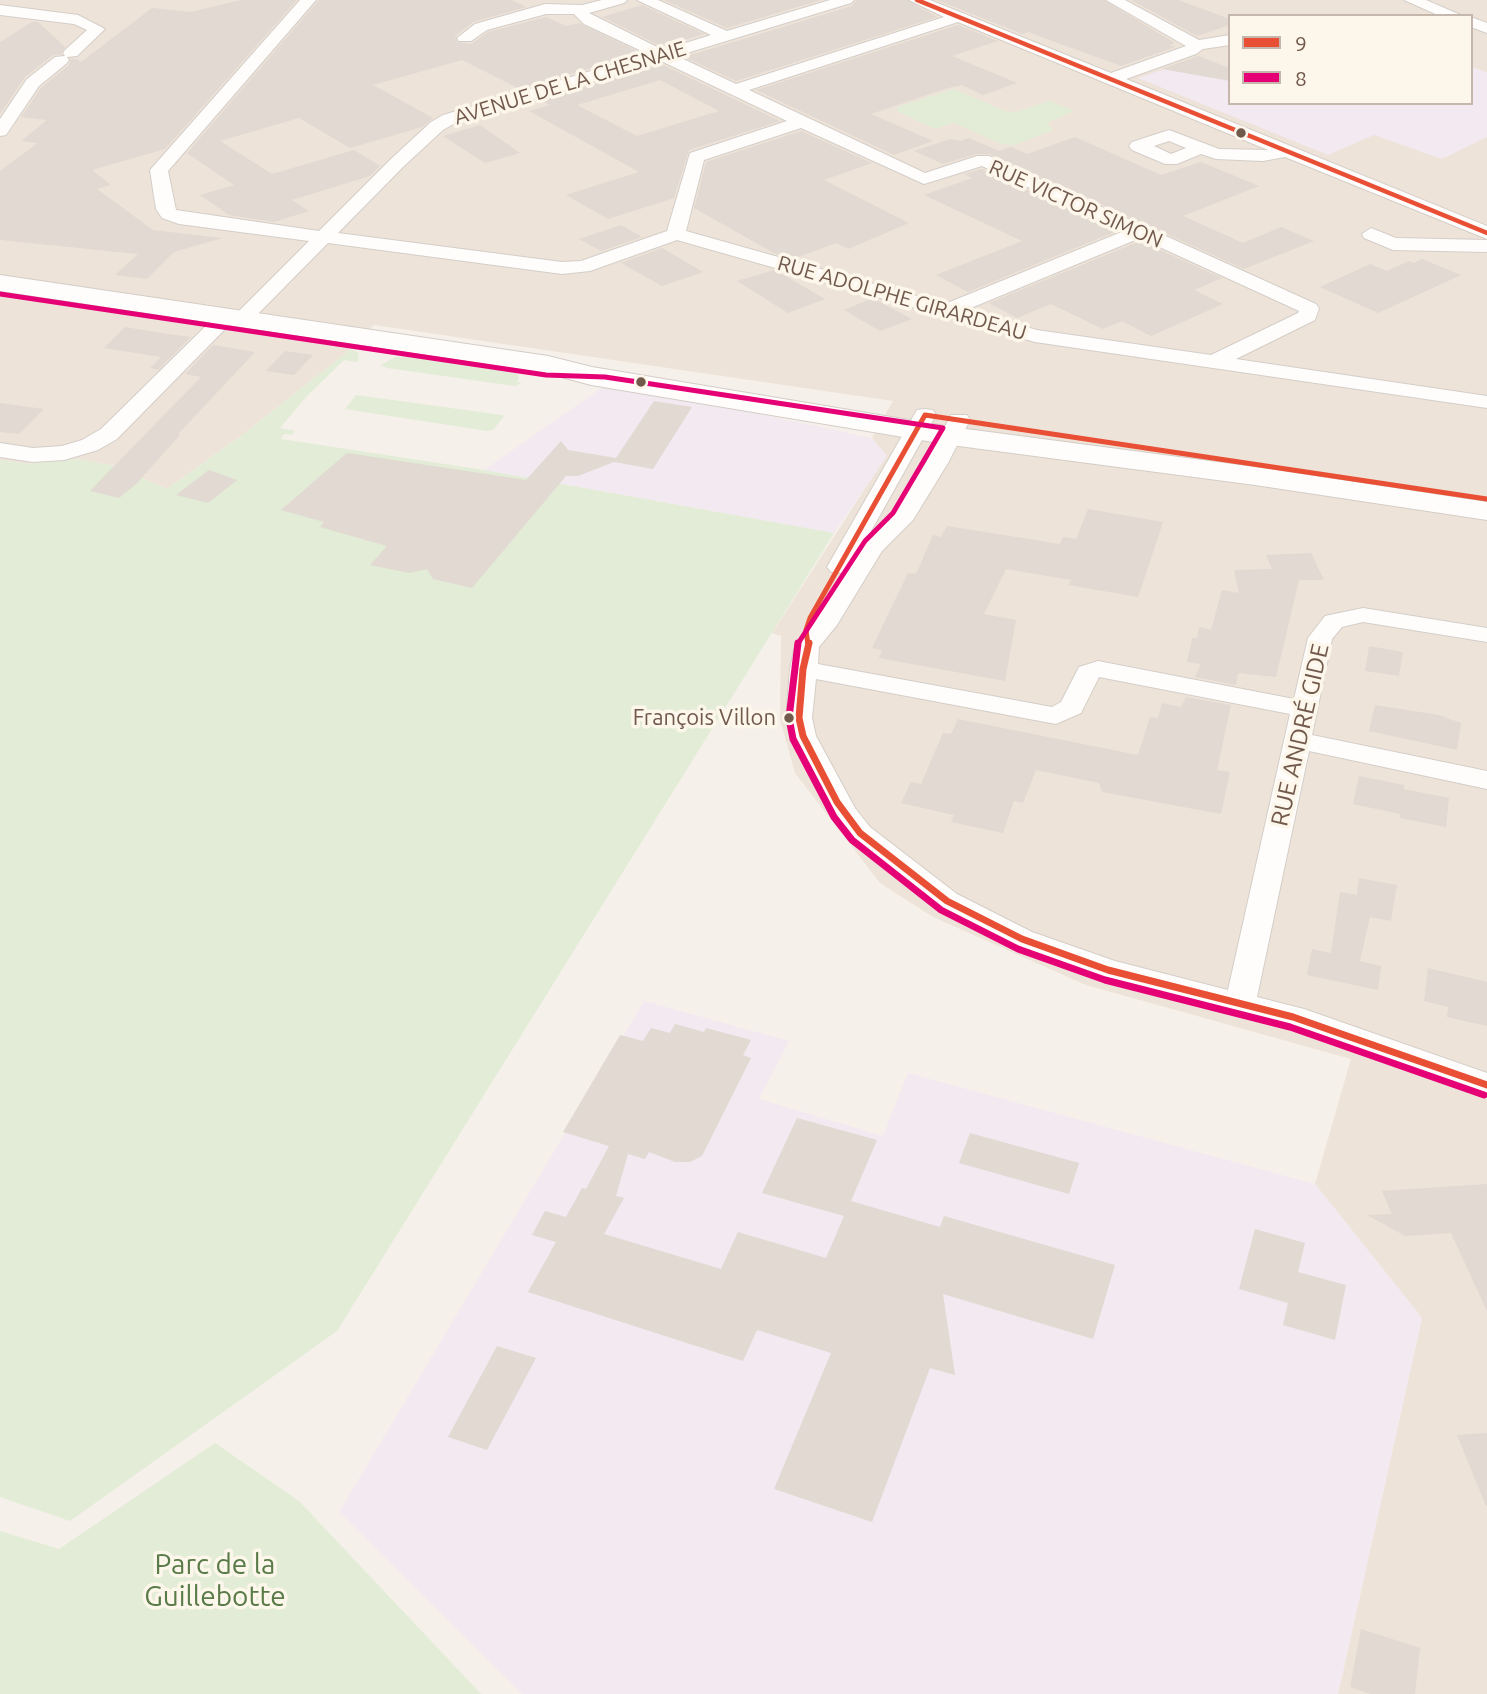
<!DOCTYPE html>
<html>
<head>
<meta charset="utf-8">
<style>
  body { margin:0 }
  #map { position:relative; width:1487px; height:1694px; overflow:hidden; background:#f5f1ea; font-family:Ubuntu,sans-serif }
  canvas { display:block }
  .legend { position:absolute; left:1228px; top:14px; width:245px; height:91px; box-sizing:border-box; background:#fdf6eb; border:2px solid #c5b7ab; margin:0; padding:9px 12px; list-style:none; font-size:21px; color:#71594c }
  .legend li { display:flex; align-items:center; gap:14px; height:35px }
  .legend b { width:35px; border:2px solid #c5b7ab }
</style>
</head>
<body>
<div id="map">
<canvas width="1487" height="1694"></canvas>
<ul class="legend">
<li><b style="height:9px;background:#e94f35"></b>9</li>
<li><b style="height:9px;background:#e50076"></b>8</li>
</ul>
</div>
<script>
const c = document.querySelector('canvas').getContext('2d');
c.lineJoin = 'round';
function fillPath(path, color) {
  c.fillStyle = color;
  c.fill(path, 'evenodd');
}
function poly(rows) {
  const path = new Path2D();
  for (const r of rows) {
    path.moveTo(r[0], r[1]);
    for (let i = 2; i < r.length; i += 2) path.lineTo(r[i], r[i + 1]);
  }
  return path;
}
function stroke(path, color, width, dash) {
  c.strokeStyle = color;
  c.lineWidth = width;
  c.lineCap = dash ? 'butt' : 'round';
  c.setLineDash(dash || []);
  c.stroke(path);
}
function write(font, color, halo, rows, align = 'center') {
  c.font = font + ' Ubuntu,sans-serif';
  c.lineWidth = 7;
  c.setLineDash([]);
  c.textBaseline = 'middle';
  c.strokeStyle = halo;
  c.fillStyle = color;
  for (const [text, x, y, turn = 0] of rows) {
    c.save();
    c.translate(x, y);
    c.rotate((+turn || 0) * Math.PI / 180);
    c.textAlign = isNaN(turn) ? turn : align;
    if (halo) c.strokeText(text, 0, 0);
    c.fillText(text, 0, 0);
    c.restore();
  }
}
fillPath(poly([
  [0,0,1487,0,1487,1694,1338,1694,1422,1318,1315,1184,1351,1059,1086,985,933,917,880,883,795,773,780,719,781,636,772,633,886,456,872,438,893,401,374,325,351,349,245,433,167,489,111,465,76,459,27,464,0,460],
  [1230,16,1471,16,1471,103,1230,103]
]), '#eee3d8');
fillPath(poly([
  [1200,57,1230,68,1230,103,1471,103,1471,67,1487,72,1487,137,1442,159,1374,135,1328,155,1138,78],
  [603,387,708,403,872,438,887,456,834,533,484,470],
  [644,1001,789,1041,759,1099,883,1136,908,1073,1315,1184,1422,1318,1338,1694,522,1694,339,1512]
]), '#f2e9f1');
fillPath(poly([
  [954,89,1005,111,1015,112,1050,101,1074,111,1047,123,1053,130,1015,145,1002,144,954,123,935,129,898,112,897,107],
  [351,349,359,353,358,362,344,360,307,396,280,428,295,431,292,435,284,434,281,439,484,470,834,533,337,1331,70,1521,0,1497,0,460,27,464,76,459,111,465,167,489,245,433],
  [395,357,410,357,516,373,519,376,517,382,522,383,515,386,387,368,381,365],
  [356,395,502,415,504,416,493,430,487,431,345,409],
  [215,1443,299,1501,481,1694,0,1694,0,1531,59,1549]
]), '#e2ecd6');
fillPath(poly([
  [241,0,297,0,165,149,92,170,111,185,97,189,153,230,222,238,174,252,147,279,115,275,138,254,0,240,0,171,38,143,21,141,47,120,21,117,41,88,69,65,71,59,77,59,81,62,152,8,191,12],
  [319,0,512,0,526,7,473,22,455,36,457,42,471,44,488,32,546,17,566,26,579,23,641,53,520,89,462,60,373,85,433,118,422,127,350,148,299,118,220,141,272,174,354,150,380,166,370,176,292,200,309,211,274,222,229,215,200,195,234,185,187,153],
  [664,0,821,0,727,28],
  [857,0,907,0,937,17,736,81,684,57,852,6],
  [937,0,1104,0,1175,43,1169,45,1175,47,1121,66,1028,32,1022,34],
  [1131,0,1178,0,1230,19,1230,25,1197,36],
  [642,5,704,34,663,47,602,17],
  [32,22,38,22,65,47,61,54,53,55,25,77,0,114,0,42],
  [958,25,998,41,952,56,1017,83,983,95,962,85,948,88,871,114,933,141,894,155,756,90],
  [1198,56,1230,68,1230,81,1162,69],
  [661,64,780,121,689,150,674,198,608,219,566,195,639,172,529,111,550,105,541,100],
  [660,80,719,111,637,136,577,105],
  [480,125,520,153,485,163,443,136],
  [801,131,872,163,824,180,909,223,848,249,836,243,793,259,774,253,694,208,706,162],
  [1075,137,1161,175,1201,162,1259,186,1183,216,1243,243,1281,227,1314,241,1244,269,990,154,976,154,943,164,914,151,950,139,960,141,969,138,999,151,1011,147,1027,154],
  [982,169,1117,231,968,292,936,275,1022,241,924,195,972,178,964,174],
  [621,225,642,237,601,251,579,239],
  [1140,241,1222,278,1194,290,1223,304,1151,336,1122,321,1103,329,1051,304,1017,318,989,303],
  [662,248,703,272,662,286,621,263],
  [1422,259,1461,275,1378,313,1320,287,1370,264,1387,271,1409,261,1414,263],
  [774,270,777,271,825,299,788,313,737,281],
  [872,298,876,300,912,319,880,331,844,310],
  [125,327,168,334,191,337,158,370,150,368,161,357,104,348],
  [213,345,255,352,178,434,180,435,136,484,119,498,90,491,201,377,185,374],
  [285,351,313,355,294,375,266,371],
  [654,401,692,407,653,469,614,462,578,476,566,476,472,588,433,579,427,569,409,573,370,565,387,546,320,527,324,522,281,510,347,453,526,480,561,441,568,450,616,458],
  [0,403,44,409,19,434,0,432],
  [209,470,237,480,208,503,176,495],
  [1088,509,1163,522,1138,597,1068,585,1071,580,1006,569,984,614,1016,620,1005,681,879,658,882,650,872,648,908,573,916,574,933,535,941,537,947,526,1060,544,1063,537,1076,539],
  [1311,553,1324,580,1299,580,1276,677,1238,673,1236,685,1195,677,1201,664,1187,662,1192,638,1197,638,1199,627,1211,630,1222,590,1239,593,1234,570,1272,569,1266,555],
  [1369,646,1403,652,1399,676,1365,671],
  [1186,697,1231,705,1217,770,1230,772,1221,814,1102,792,1099,783,1036,770,1023,803,1014,801,1003,833,951,822,954,815,901,803,911,782,921,784,943,733,951,734,958,719,1138,755,1150,717,1158,718,1162,703,1181,707],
  [1375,705,1439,715,1461,723,1457,750,1369,731],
  [1359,776,1404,785,1404,789,1449,798,1446,827,1400,818,1400,814,1353,804],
  [1359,878,1397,885,1391,921,1370,917,1360,961,1381,966,1378,990,1307,975,1312,949,1331,953,1340,892,1357,895],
  [1428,968,1487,982,1487,1026,1447,1017,1448,1007,1424,1001],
  [675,1024,704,1032,706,1028,751,1040,743,1055,751,1058,702,1156,690,1162,675,1162,649,1152,645,1159,628,1154,616,1196,624,1198,604,1234,721,1269,738,1232,826,1258,844,1216,762,1193,797,1118,877,1140,851,1201,940,1227,944,1216,1115,1265,1093,1339,943,1294,955,1375,930,1368,872,1522,774,1489,831,1353,757,1330,743,1361,528,1292,556,1242,532,1235,545,1211,566,1217,582,1188,586,1189,609,1146,563,1132,620,1035,643,1041,651,1028,670,1033],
  [970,1133,1079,1163,1069,1194,959,1163],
  [1487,1184,1487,1311,1451,1233,1405,1236,1367,1215,1392,1214,1382,1191],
  [1255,1229,1305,1243,1298,1272,1346,1285,1335,1340,1283,1325,1288,1303,1239,1289],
  [497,1346,536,1358,487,1450,448,1437],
  [1487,1433,1487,1506,1486,1506,1457,1435],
  [1361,1629,1420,1648,1415,1694,1371,1694,1350,1687]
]), '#e1d9d2');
const street = poly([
  [300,0,316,0,168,171,176,210,319,231,392,158,431,122,443,115,648,54,584,24,574,14,546,14,487,30,471,41,459,41,457,38,475,24,545,4,582,5,602,0,627,0,624,3,589,13,663,50,711,35,637,0,658,0,727,31,830,0,854,0,851,3,677,56,736,84,944,17,909,0,930,0,1111,73,1186,46,1106,0,1125,0,1199,40,1230,35,1230,45,1203,49,1196,54,1126,79,1487,226,1487,239,1285,157,1263,161,1216,159,1201,154,1177,164,1165,164,1132,150,1129,146,1132,142,1169,130,1219,149,1268,150,958,22,749,90,925,173,977,156,989,156,1316,304,1319,308,1315,320,1236,359,1487,396,1487,408,1035,342,677,240,590,271,562,274,328,243,249,323,242,325,233,321,117,439,98,450,64,460,33,462,0,457,0,443,33,448,62,446,82,440,101,429,219,313,226,311,235,315,309,241,179,224,162,218,156,209,150,170,300,0],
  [661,61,787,121,690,153,667,231,581,261,562,262,338,233,404,166,443,130,455,123,661,61],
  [801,128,924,184,982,166,1124,231,945,304,686,231,704,160,801,128],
  [1169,141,1186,148,1171,154,1154,146,1169,141],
  [1140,238,1299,311,1298,313,1211,355,1037,330,966,310,1140,238],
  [1404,0,1426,0,1463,16,1440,16,1404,0],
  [0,5,78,15,105,29,77,56,67,57,69,60,67,63,39,86,6,135,0,136,0,119,27,79,55,57,65,56,63,53,65,50,87,30,74,24,0,15,0,5],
  [1471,17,1487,23,1487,33,1471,27,1471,17],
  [1371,228,1396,238,1487,240,1487,252,1393,250,1364,238,1362,234,1371,228],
  [925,409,933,410,936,415,865,542,892,516,926,463,951,415,967,415,970,420,948,463,913,520,882,551,837,625,819,647,818,664,1052,707,1061,702,1079,667,1098,661,1294,699,1308,638,1325,616,1363,608,1487,628,1487,642,1363,622,1342,627,1332,639,1312,735,1487,771,1487,789,1309,751,1257,997,1304,1009,1487,1073,1487,1097,1287,1026,1097,977,1012,946,937,908,850,839,829,812,790,736,786,718,790,669,795,646,815,621,845,573,831,572,827,567,914,415,917,410,925,409],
  [1099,677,1290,714,1228,990,1115,961,1032,932,957,894,870,827,855,808,816,736,812,718,816,679,1056,724,1081,713,1099,677]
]);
const secondary = poly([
  [0,275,548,356,592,367,951,427,1255,467,1487,502,1487,520,1255,485,951,445,591,385,547,373,0,291,0,275]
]);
stroke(street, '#d4cec8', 2);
stroke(secondary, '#d4cdc6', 2);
fillPath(street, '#fefdfc');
fillPath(secondary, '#fefdfc');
stroke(poly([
  [917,0,1487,233]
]), '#e94f35', 4.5);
stroke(poly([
  [925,415,1487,499],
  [808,645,806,630,810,618,925,415]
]), '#e94f35', 5);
stroke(poly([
  [809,643,803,669,799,718,803,736,837,802,860,833,947,901,1022,939,1108,970,1293,1017,1487,1085]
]), '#e94f35', 7);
stroke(poly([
  [0,294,546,375,605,377,943,428,893,513,865,541,797,645]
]), '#e50076', 5);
stroke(poly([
  [798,643,789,718,793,739,834,817,852,840,941,910,1018,949,1105,980,1290,1027,1484,1095]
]), '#e50076', 7);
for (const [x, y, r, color] of [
  [1241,133,6,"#71594c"],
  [641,382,6,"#71594c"],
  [789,718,6,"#71594c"]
]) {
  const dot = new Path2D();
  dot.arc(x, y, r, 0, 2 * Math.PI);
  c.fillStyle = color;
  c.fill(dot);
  stroke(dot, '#fdf6eb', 2.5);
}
write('21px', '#71594c', '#fdf6eb', [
  ["AVENUE DE LA CHESNAIE",570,83,-17],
  ["RUE VICTOR SIMON",1076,204,24],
  ["RUE ADOLPHE GIRARDEAU",902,298,16]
]);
write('22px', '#71594c', '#fdf6eb', [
  ["François Villon",776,718]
], 'right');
write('24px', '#71594c', '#fdf6eb', [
  ["RUE ANDRÉ GIDE",1300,735,-77]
]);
write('28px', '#587b48', '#fdf6eb', [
  ["Parc de la",215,1565],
  ["Guillebotte",215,1597]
]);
</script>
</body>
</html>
